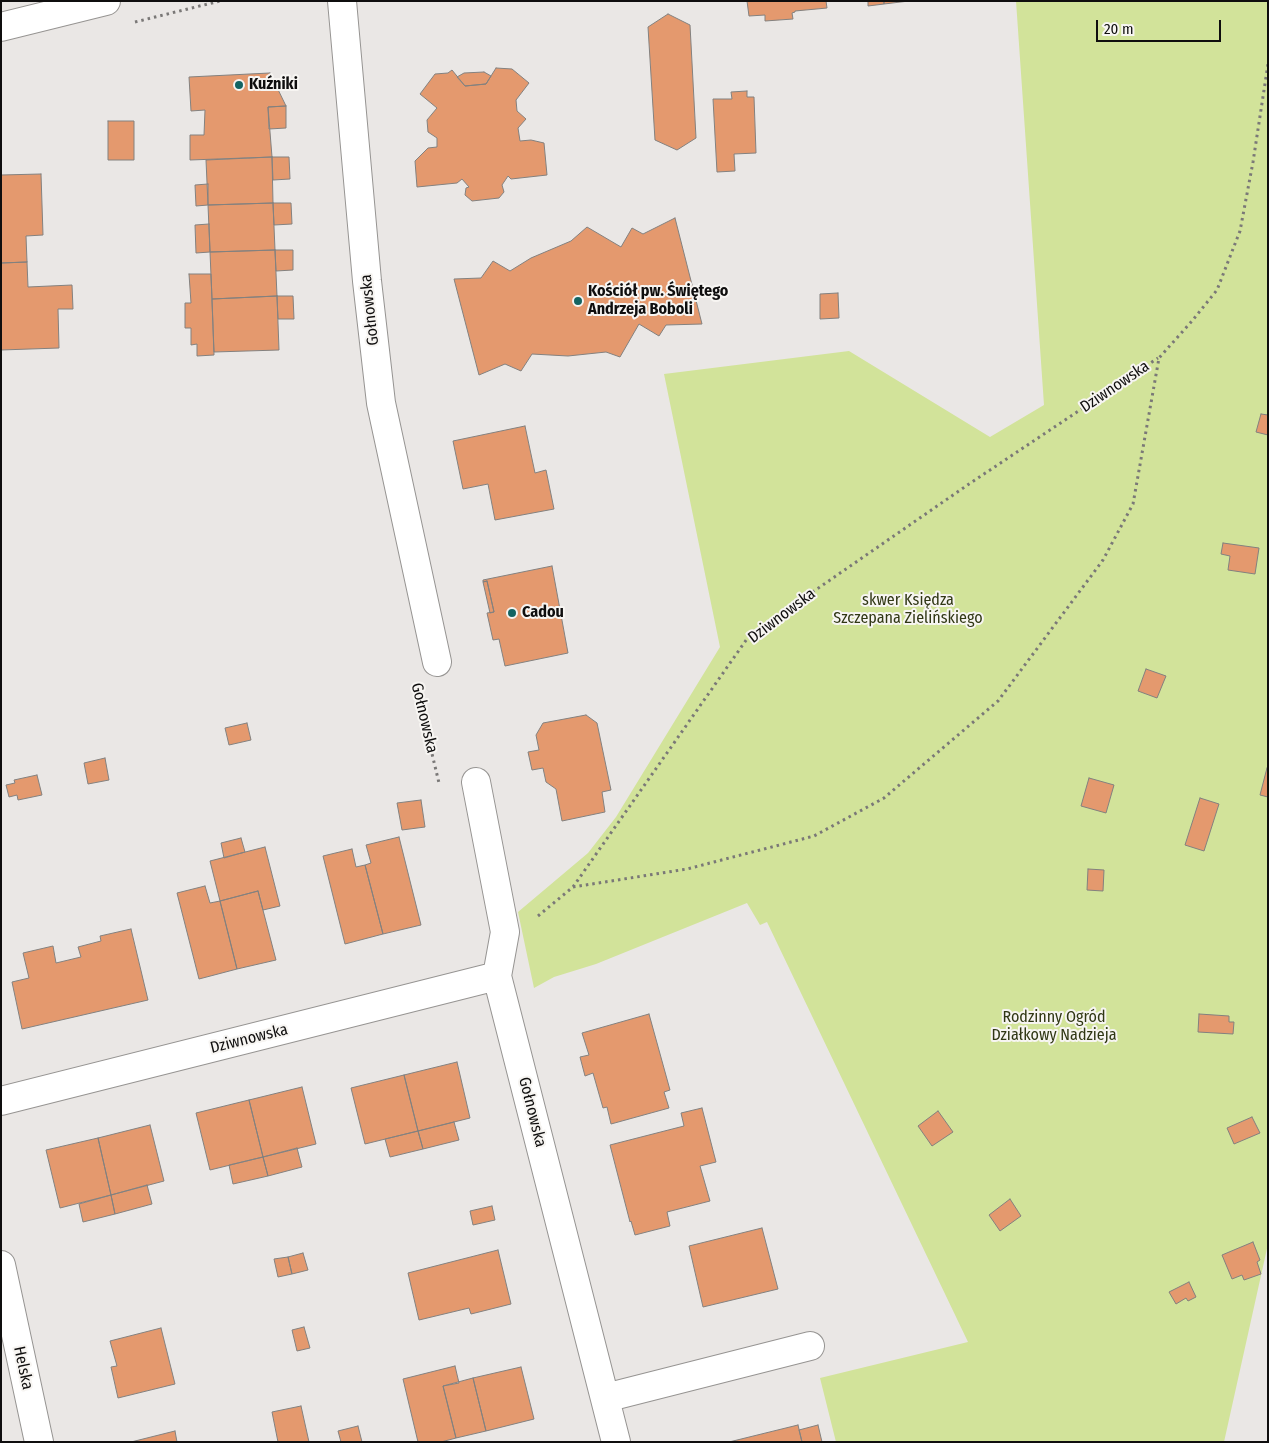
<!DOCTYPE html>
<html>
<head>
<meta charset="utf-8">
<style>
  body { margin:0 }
  #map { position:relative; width:1269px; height:1443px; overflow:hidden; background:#eae7e5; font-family:"Fira Sans Condensed",sans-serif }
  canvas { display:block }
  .frame { position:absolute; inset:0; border:2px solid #0f0e0e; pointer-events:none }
  .scale { position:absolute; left:1096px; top:20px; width:125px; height:22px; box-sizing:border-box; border:2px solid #0f0e0e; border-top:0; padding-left:6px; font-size:15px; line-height:18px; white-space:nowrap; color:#0f0e0e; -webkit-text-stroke:4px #f7f5f2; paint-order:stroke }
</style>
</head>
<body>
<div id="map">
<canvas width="1269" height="1443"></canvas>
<div class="frame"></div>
<div class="scale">20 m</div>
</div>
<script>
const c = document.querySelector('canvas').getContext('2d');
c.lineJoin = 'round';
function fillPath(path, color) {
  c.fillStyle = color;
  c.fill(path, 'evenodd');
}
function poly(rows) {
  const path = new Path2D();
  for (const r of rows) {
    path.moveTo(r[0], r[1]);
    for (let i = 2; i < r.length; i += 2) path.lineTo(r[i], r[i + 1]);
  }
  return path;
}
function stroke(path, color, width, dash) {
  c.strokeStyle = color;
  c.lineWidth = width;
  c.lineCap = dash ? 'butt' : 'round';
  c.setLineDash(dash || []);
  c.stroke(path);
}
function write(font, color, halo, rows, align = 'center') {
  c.font = font + ' "Fira Sans Condensed",sans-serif';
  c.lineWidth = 4;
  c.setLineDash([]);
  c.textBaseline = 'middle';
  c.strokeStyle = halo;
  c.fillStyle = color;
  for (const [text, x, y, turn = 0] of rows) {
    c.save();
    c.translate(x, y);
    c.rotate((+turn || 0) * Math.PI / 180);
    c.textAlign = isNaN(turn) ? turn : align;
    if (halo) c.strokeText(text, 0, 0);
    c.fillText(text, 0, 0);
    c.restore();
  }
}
fillPath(poly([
  [1016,1,1268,1,1268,1244,1224,1442,836,1442,820,1378,968,1342,767,922,760,925,747,903,596,964,554,977,534,988,518,912,588,853,616,817,720,647,664,374,849,351,990,437,1044,405]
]), '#d2e39a');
const building = poly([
  [747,1,826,1,827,8,795,11,795,12,792,13,793,19,765,21,765,15,749,16,747,1],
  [868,1,884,1,884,4,868,6,868,1],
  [884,1,909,1,884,4,884,1],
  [668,14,690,25,696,138,677,150,655,140,648,27,668,14],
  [496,68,512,69,529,83,516,100,517,111,526,119,518,128,520,141,531,140,544,143,547,175,511,179,508,176,502,185,504,192,499,198,472,201,465,195,466,188,469,187,462,179,457,183,417,187,415,161,428,148,437,147,437,138,428,132,427,120,437,108,420,94,435,74,448,73,452,70,465,86,486,84,496,68],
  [484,72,491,76,486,84,465,86,457,77,464,73,484,72],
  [270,73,286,106,268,107,272,157,190,160,190,135,204,135,205,110,191,111,189,77,270,73],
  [747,91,747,97,754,97,756,153,734,154,735,171,717,172,713,99,732,99,731,92,747,91],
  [286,106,286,128,269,129,268,107,286,106],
  [108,121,134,121,134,160,108,160,108,121],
  [272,157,273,203,208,205,206,160,272,157],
  [272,157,289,157,290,179,273,180,272,157],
  [41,174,43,235,26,236,27,262,1,263,1,175,41,174],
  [208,184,208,205,196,206,195,185,208,184],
  [273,203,275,250,210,252,208,205,273,203],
  [273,203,291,203,292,224,274,225,273,203],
  [675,218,702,324,666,325,659,336,639,324,620,357,606,352,568,356,532,354,521,371,505,364,479,375,454,279,481,278,493,261,510,271,531,258,571,241,587,227,621,247,632,228,643,234,675,218],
  [209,224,210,252,196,253,195,225,209,224],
  [275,250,277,296,212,299,210,252,275,250],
  [275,250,293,250,293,270,276,271,275,250],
  [27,262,28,287,72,285,73,309,58,309,59,348,1,350,1,263,27,262],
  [189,274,211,274,214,355,197,356,197,344,191,345,191,328,185,328,185,303,191,303,189,274],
  [838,293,839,318,820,319,820,294,838,293],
  [277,296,293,296,294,319,278,319,277,296],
  [277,296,279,350,214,352,212,299,277,296],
  [1261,414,1268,415,1268,435,1256,432,1261,414],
  [525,426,535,473,546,470,554,509,495,520,488,484,463,489,453,441,525,426],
  [1223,543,1259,548,1255,574,1228,570,1230,556,1221,554,1223,543],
  [552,566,568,653,505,666,499,639,493,640,487,613,494,612,487,581,483,582,483,580,552,566],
  [487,581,494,612,490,613,483,582,487,581],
  [1146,669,1166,676,1157,698,1138,691,1146,669],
  [586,715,597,723,611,790,602,792,605,812,562,821,556,789,546,782,543,768,532,770,528,752,539,750,536,735,543,723,586,715],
  [247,723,251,740,229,745,225,728,247,723],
  [105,758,109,780,88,784,84,763,105,758],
  [1267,768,1268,768,1268,797,1260,795,1267,768],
  [37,775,42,795,18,800,17,795,9,797,6,785,15,783,14,780,37,775],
  [1089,778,1114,785,1106,813,1081,806,1089,778],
  [1200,798,1219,804,1204,851,1185,845,1200,798],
  [421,800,425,827,402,830,397,803,421,800],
  [399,837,421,925,383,934,365,865,371,863,366,845,399,837],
  [241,838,245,852,224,858,221,843,241,838],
  [265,847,280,906,263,910,258,891,220,901,210,861,265,847],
  [352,849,356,867,365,865,383,934,345,944,323,856,352,849],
  [1088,869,1104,870,1103,891,1087,890,1088,869],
  [205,886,210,903,220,901,237,969,199,979,177,893,205,886],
  [258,891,276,960,237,969,220,901,258,891],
  [131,929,148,1000,22,1029,12,982,29,978,23,953,53,946,56,963,81,957,78,947,101,941,100,936,131,929],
  [649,1014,670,1090,664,1092,669,1108,611,1124,607,1107,603,1108,593,1073,585,1076,580,1057,589,1055,582,1033,649,1014],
  [1199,1014,1229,1016,1229,1022,1234,1022,1233,1034,1198,1032,1199,1014],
  [457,1062,470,1118,418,1131,404,1075,457,1062],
  [404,1075,418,1131,365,1144,351,1088,404,1075],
  [302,1087,316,1144,263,1157,249,1100,302,1087],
  [249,1100,263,1157,210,1170,196,1113,249,1100],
  [702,1108,716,1162,700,1166,710,1201,667,1212,670,1226,635,1235,631,1221,630,1222,610,1145,684,1126,681,1113,702,1108],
  [938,1111,953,1132,932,1146,918,1126,938,1111],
  [1252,1117,1260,1133,1234,1144,1227,1128,1252,1117],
  [454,1122,459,1140,423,1149,418,1131,454,1122],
  [150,1125,164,1181,111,1195,98,1138,150,1125],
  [418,1131,423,1149,390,1157,385,1139,418,1131],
  [98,1138,111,1195,60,1208,46,1150,98,1138],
  [297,1148,302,1167,268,1176,263,1157,297,1148],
  [263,1157,268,1176,233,1184,229,1165,263,1157],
  [147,1185,152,1204,115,1214,111,1195,147,1185],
  [111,1195,115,1214,83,1222,79,1204,111,1195],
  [1010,1199,1021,1216,1000,1231,989,1215,1010,1199],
  [492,1206,495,1220,473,1225,470,1211,492,1206],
  [762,1228,778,1289,703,1307,689,1246,762,1228],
  [1253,1242,1260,1260,1257,1262,1261,1274,1244,1280,1242,1275,1232,1279,1222,1255,1253,1242],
  [498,1250,511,1304,471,1314,469,1308,419,1320,408,1273,498,1250],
  [303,1253,308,1270,292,1274,288,1257,303,1253],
  [288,1257,292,1274,278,1277,274,1259,288,1257],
  [1189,1282,1196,1297,1188,1301,1186,1298,1176,1304,1169,1292,1189,1282],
  [304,1327,310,1348,297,1351,292,1330,304,1327],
  [161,1328,175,1384,118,1398,111,1367,117,1366,110,1341,161,1328],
  [455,1366,459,1383,443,1386,456,1438,441,1442,418,1442,403,1379,455,1366],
  [521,1367,534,1419,486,1431,473,1378,521,1367],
  [473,1378,486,1431,456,1438,443,1386,473,1378],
  [301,1406,309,1442,278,1442,272,1412,301,1406],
  [798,1425,802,1442,729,1442,798,1425],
  [818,1425,822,1442,802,1442,799,1430,818,1425],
  [358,1426,362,1442,341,1442,338,1431,358,1426],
  [175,1431,177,1442,131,1442,175,1431]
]);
fillPath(building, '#e4996e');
stroke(building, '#83817f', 1);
const minor = poly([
  [342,1,367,281,381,403,437,662],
  [1,27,106,1],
  [476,782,505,932,497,976,616,1442],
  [1,1101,497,976],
  [1,1265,39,1442],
  [605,1398,810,1346]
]);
stroke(minor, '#969492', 30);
stroke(poly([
  [135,22,220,1],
  [417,691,439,783],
  [573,887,687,869,814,836,884,798,998,701,1103,560,1133,504,1159,358,1192,321,1217,290,1240,231,1253,162,1268,64],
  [538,916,573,887,749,636,969,484,1158,358]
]), '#7a7877', 3, [2.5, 4]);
stroke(minor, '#fff', 28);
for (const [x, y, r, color] of [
  [239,85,5,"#146462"],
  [578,301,5,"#146462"],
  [512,613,5,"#146462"]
]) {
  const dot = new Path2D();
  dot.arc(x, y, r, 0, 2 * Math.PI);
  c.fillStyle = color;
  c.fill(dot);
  stroke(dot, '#f7f5f2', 2);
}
write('bold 16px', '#0f0e0e', '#f7f5f2', [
  ["Kuźniki",249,85],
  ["Kościół pw. Świętego",588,292],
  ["Andrzeja Boboli",588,310],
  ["Cadou",522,613]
], 'left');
write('16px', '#0f0e0e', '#f7f5f2', [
  ["Gołnowska",370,310,-96],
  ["Dziwnowska",1115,387,-34],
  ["Dziwnowska",782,616,-37],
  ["Gołnowska",424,718,77],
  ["Dziwnowska",249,1039,-14],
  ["Gołnowska",532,1112,76],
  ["Helska",23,1368,78]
]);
write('16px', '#303714', '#f7f5f2', [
  ["skwer Księdza",908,601],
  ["Szczepana Zielińskiego",908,619],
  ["Rodzinny Ogród",1054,1018],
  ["Działkowy Nadzieja",1054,1036]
]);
</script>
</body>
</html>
